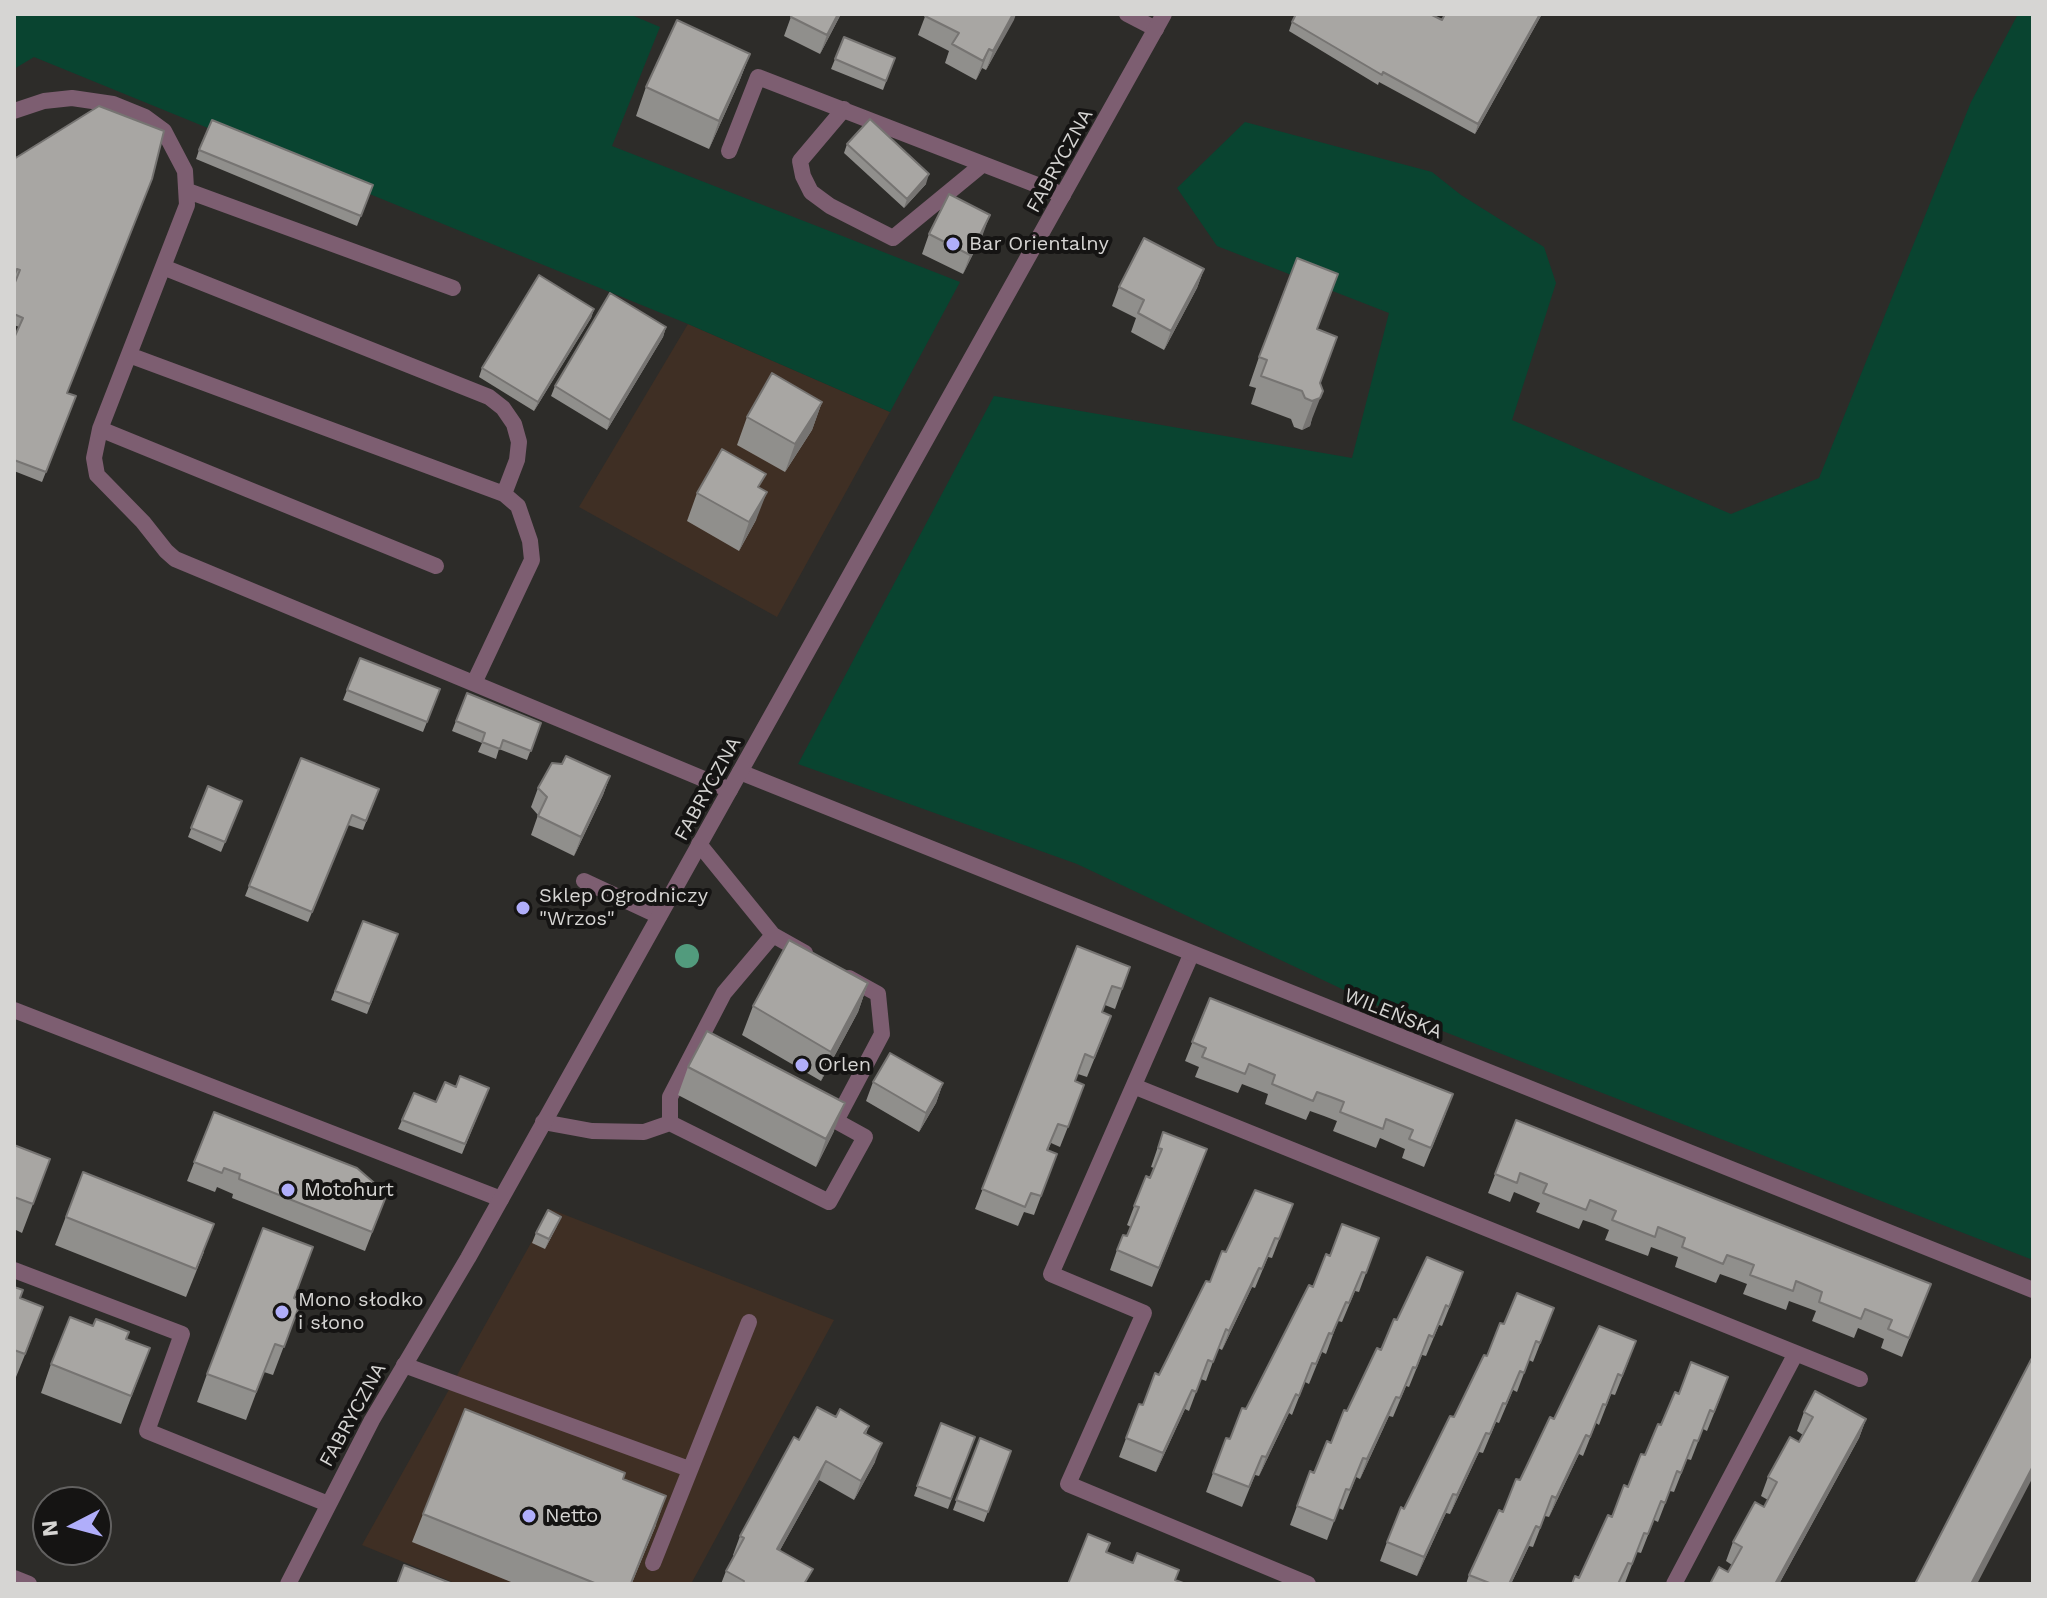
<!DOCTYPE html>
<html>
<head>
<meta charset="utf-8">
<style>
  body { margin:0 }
  #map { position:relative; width:2047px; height:1598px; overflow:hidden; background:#2d2c29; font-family:"Work Sans",sans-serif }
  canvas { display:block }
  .frame { position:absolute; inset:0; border:16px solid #d6d5d3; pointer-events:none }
  .north { position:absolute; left:32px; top:1486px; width:80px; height:80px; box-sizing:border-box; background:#151413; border:2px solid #626160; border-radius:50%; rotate:264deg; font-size:22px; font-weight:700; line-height:32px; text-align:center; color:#d6d5d3 }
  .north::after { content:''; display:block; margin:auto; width:28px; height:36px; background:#b0aefa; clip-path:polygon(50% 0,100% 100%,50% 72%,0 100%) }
</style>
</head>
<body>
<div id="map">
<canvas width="2047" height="1598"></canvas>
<div class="frame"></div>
<div class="north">N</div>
</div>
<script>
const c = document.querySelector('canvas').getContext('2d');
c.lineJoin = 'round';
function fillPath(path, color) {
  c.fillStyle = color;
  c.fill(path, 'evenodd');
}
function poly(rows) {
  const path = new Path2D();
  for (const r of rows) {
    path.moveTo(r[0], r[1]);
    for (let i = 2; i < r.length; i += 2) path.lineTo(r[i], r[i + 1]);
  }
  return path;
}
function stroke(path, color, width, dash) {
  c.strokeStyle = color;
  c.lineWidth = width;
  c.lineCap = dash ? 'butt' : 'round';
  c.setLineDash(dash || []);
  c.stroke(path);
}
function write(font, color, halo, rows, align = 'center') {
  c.font = font + ' "Work Sans",sans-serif';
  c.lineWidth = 8;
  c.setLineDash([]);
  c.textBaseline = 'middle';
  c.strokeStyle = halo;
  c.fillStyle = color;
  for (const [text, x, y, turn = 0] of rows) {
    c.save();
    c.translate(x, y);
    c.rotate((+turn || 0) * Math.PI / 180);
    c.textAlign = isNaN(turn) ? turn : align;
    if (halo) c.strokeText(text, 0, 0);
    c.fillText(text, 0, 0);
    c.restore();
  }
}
fillPath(poly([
  [688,324,890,412,777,617,579,507],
  [550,1209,834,1320,691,1584,457,1584,362,1545]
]), '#3f2f24');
fillPath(poly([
  [14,14,629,14,660,27,612,146,960,282,890,412,688,324,34,57,14,69],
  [2018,14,2033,14,2033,1260,1378,1006,1077,864,798,764,994,396,1352,458,1389,313,1217,246,1177,188,1245,122,1432,172,1461,195,1544,247,1556,283,1512,420,1731,514,1819,478,1971,102]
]), '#094430');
stroke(poly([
  [1127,14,1156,29],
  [844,109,800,161,803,176,811,192,830,206,893,238,983,164],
  [14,111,44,101,72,98,113,104,145,117,164,131,185,171,187,205,100,429,94,458,97,475,143,522,166,551,175,559,730,790],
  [729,151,758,77,1063,195],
  [188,191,453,288],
  [163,267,489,397,503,408,514,424,519,442,517,460,504,494],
  [129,355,504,494,518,506,530,541,532,560,474,683],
  [100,429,436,566],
  [699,844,773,935,805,953],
  [584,881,659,916],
  [1191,955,1051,1274,1144,1313,1068,1484,1308,1584],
  [14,1010,501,1199],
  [1136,1087,1860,1379],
  [543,1122,592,1131,644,1132,670,1123,829,1202,865,1137,836,1121,882,1034,878,994,849,978],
  [670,1123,670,1097,724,993,773,935],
  [404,1365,689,1469],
  [653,1563,749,1322],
  [14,1578,29,1584],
  [1674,1584,1796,1353]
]), '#7d5e71', 16);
stroke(poly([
  [740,772,2033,1290],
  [14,1270,182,1334,147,1431,328,1504]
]), '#7d5e71', 16);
stroke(poly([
  [288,1584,372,1420,468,1258,1164,14]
]), '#7d5e71', 16);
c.fillStyle = '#529b7d';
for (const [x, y] of [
  [687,956]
]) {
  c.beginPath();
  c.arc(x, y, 12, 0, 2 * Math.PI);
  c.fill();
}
fillPath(poly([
  [792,14,841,14,820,54,784,36],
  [926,14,1016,14,986,70,982,68,976,80,945,63,949,51,918,35],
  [1542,14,1475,134,1379,82,1378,85,1289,31,1292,22,1442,20],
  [844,37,895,58,883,90,831,69],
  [750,54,739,82,709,149,636,116,646,87],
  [847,144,926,184,904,208,844,153],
  [199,150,373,185,357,226,196,159],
  [14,159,67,393,76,396,42,482,14,471,14,339,19,327,14,325,14,285,16,280,14,279],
  [929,234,983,234,963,274,922,254],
  [1204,269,1197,288,1164,350,1131,332,1136,318,1112,306,1119,287],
  [594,309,591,318,534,411,479,377,482,368],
  [666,327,663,337,607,430,551,396,555,386],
  [1317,329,1320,383,1310,426,1302,430,1294,427,1291,419,1251,404,1256,388,1249,386,1259,357],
  [822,402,812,430,785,472,737,445,747,417],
  [760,488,756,520,739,551,687,521,697,493],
  [360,658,440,689,423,732,343,700],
  [467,693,541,723,527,760,499,749,496,759,478,752,482,743,452,731],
  [301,758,379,789,363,830,348,825,308,922,245,896],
  [610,776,603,795,574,856,531,835,538,815,531,807,538,788],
  [208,786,242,801,221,852,188,837],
  [363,921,398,934,367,1014,331,1000],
  [1077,946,1130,967,1115,1009,1105,1005,1102,1012,1104,1035,1087,1077,1078,1074,1075,1081,1077,1104,1060,1147,1051,1143,1048,1150,1057,1154,1034,1215,1024,1212,1018,1226,975,1209],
  [868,983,858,1012,821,1081,742,1035,753,1006],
  [1210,998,1446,1113,1424,1167,1402,1158,1405,1149,1380,1138,1376,1148,1333,1131,1337,1121,1324,1116,1310,1111,1306,1120,1265,1104,1268,1094,1242,1084,1238,1093,1195,1077,1199,1067,1185,1061],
  [688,1067,834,1131,816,1167,678,1095],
  [873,1082,943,1083,936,1103,919,1132,866,1101],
  [489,1088,462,1154,398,1129,402,1120,436,1102],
  [214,1112,387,1194,365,1251,232,1198,233,1194,217,1187,215,1192,187,1181],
  [1516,1120,1931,1284,1902,1357,1881,1348,1884,1339,1858,1328,1854,1338,1812,1321,1816,1311,1789,1301,1786,1310,1743,1294,1747,1284,1734,1279,1720,1274,1716,1283,1675,1267,1678,1257,1651,1247,1648,1256,1605,1240,1609,1230,1595,1224,1583,1220,1579,1229,1536,1212,1540,1203,1514,1192,1510,1202,1488,1193],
  [1163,1132,1200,1168,1152,1287,1110,1270,1117,1250,1127,1236,1131,1227,1127,1225,1140,1191,1150,1178,1154,1168,1151,1167],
  [14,1145,50,1159,22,1233,14,1229],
  [83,1172,204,1252,186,1297,55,1245],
  [1293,1204,1272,1258,1268,1257,1255,1288,1252,1287,1222,1350,1218,1348,1206,1381,1201,1379,1189,1411,1185,1409,1156,1472,1119,1457,1139,1404,1143,1405,1226,1252],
  [557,1226,545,1249,532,1243,536,1233],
  [1379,1238,1359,1292,1355,1291,1342,1322,1338,1321,1326,1354,1322,1352,1309,1384,1305,1382,1292,1415,1289,1413,1259,1476,1255,1475,1242,1507,1206,1492,1226,1438,1230,1439,1330,1256],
  [14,1287,20,1298,33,1335,14,1382],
  [1456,1291,1442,1326,1439,1325,1426,1356,1422,1355,1409,1387,1406,1386,1393,1417,1389,1416,1360,1479,1356,1477,1343,1510,1339,1508,1327,1540,1290,1525,1310,1471,1314,1473,1397,1320],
  [294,1298,301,1301,273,1375,264,1372,246,1420,197,1402,207,1374],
  [1554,1308,1533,1362,1529,1360,1517,1392,1513,1390,1499,1423,1496,1422,1483,1453,1479,1452,1450,1514,1446,1513,1417,1576,1380,1561,1387,1542,1504,1324],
  [127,1339,150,1348,121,1424,41,1393,51,1364],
  [1629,1360,1615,1395,1611,1394,1599,1425,1596,1423,1583,1456,1579,1454,1549,1517,1545,1516,1533,1547,1529,1546,1511,1584,1466,1584,1469,1575,1520,1480],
  [1679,1394,1721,1396,1707,1431,1703,1429,1691,1460,1687,1459,1674,1492,1670,1491,1658,1522,1654,1520,1641,1553,1637,1552,1625,1583,1579,1578],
  [1804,1412,1866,1419,1859,1438,1779,1584,1710,1584,1728,1572,1732,1565,1726,1561,1733,1542,1764,1507,1768,1500,1761,1496,1768,1477,1799,1442,1803,1435,1797,1431],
  [836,1417,869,1426,866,1434,875,1462,854,1500,819,1480,780,1550,807,1584,721,1584,726,1571,734,1556,733,1555,740,1536,799,1440],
  [941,1423,975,1437,948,1509,914,1496],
  [980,1438,1011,1451,984,1522,953,1510],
  [623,1479,656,1525,632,1583,635,1584,516,1584,412,1542,423,1514]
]), '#908f8c');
fillPath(poly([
  [838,14,841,14,820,54,827,35],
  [1013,14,1016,14,1014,20,986,70,993,51],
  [1540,14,1542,14,1475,134,1478,124],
  [989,49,982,68,976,80,983,61],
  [750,54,739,82,709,149,719,121],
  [929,174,926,184,904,208,907,199],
  [990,215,983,234,963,274,970,255],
  [1204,269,1197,288,1164,350,1171,331],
  [594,309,591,318,534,411,538,402],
  [666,327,663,337,607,430,610,420],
  [1337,337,1313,401,1323,391,1312,419,1310,426,1302,430],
  [822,402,812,430,785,472,795,444],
  [767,492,756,520,739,551,749,522],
  [610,776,603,795,574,856,581,837],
  [868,983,858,1012,821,1081,831,1052],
  [943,1083,936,1103,919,1132,926,1113],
  [845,1103,834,1131,816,1167,826,1139],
  [561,1217,557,1226,545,1249,549,1239],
  [1259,1268,1252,1287,1222,1350,1229,1331],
  [1192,1390,1185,1409,1156,1472,1163,1453],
  [1296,1394,1289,1413,1259,1476,1266,1457],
  [1396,1397,1389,1416,1360,1479,1367,1459],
  [1866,1419,1859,1438,1779,1584,1775,1584],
  [1486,1433,1479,1452,1450,1514,1457,1495],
  [1586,1435,1579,1454,1549,1517,1556,1498],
  [882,1443,875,1462,854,1500,861,1481],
  [826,1461,819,1480,770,1568,777,1549],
  [2033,1466,2033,1477,1977,1584,1971,1584],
  [1453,1494,1446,1513,1417,1576,1424,1557],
  [666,1496,656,1525,631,1584],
  [1536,1526,1529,1546,1511,1584,1509,1584]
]), '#767472');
const building = poly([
  [792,14,838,14,827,35,791,17,792,14],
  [926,14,1013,14,993,51,989,49,983,61,952,44,959,33,925,16,926,14],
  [1296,14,1430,14,1442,20,1445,14,1540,14,1478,124,1383,72,1382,75,1292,22,1296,14],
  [677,20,750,54,719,121,646,87,677,20],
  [844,37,895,58,886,81,835,59,844,37],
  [99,106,164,131,152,179,67,393,76,396,46,472,14,460,14,338,23,318,14,314,14,285,20,270,17,269,14,276,14,159,99,106],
  [870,119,929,174,907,199,847,144,870,119],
  [212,120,373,185,361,216,199,150,212,120],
  [949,194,990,215,970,255,929,234,949,194],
  [1144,238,1204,269,1171,331,1138,313,1144,300,1119,287,1144,238],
  [1297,258,1338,274,1317,329,1337,337,1320,383,1323,391,1320,398,1312,401,1305,398,1302,391,1261,376,1267,360,1259,357,1297,258],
  [539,275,594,309,538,402,482,368,539,275],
  [610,293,666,327,610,420,555,386,610,293],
  [772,373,822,402,795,444,747,417,772,373],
  [722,449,766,474,758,487,767,492,749,522,697,493,722,449],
  [360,658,440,689,427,722,347,690,360,658],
  [467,693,541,723,531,751,503,740,500,749,482,742,485,733,456,721,467,693],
  [566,756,610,776,581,837,538,816,547,797,538,788,552,763,562,764,566,756],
  [301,758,379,789,366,821,352,815,312,912,249,886,301,758],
  [208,786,242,801,225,842,191,828,208,786],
  [363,921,398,934,370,1004,335,991,363,921],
  [789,940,868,983,831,1052,753,1006,789,940],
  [1077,946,1130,967,1122,989,1112,986,1102,1012,1111,1016,1094,1058,1085,1054,1075,1081,1084,1085,1068,1127,1058,1124,1047,1150,1057,1154,1041,1196,1031,1193,1025,1207,982,1189,1077,946],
  [1210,998,1453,1094,1431,1148,1409,1139,1413,1130,1386,1119,1383,1129,1340,1112,1344,1102,1331,1097,1317,1092,1313,1101,1272,1084,1275,1075,1249,1064,1245,1074,1202,1057,1206,1048,1192,1042,1210,998],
  [707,1031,845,1103,826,1139,688,1067,707,1031],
  [890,1053,943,1083,926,1113,873,1082,890,1053],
  [460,1076,489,1088,465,1144,402,1120,414,1093,436,1102,445,1082,456,1087,460,1076],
  [214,1112,357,1168,387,1194,372,1232,239,1179,240,1174,224,1168,222,1173,194,1162,214,1112],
  [1516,1120,1931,1284,1909,1338,1888,1329,1892,1320,1865,1309,1861,1319,1819,1302,1822,1292,1796,1281,1793,1291,1750,1275,1754,1265,1741,1260,1727,1255,1723,1264,1682,1247,1685,1238,1658,1227,1655,1237,1612,1220,1616,1211,1602,1205,1590,1200,1586,1210,1543,1193,1547,1184,1520,1173,1517,1183,1495,1174,1516,1120],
  [1163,1132,1207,1149,1159,1268,1117,1250,1123,1235,1127,1236,1139,1207,1134,1206,1146,1176,1150,1178,1162,1149,1158,1148,1163,1132],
  [14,1145,50,1159,33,1204,14,1197,14,1145],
  [83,1172,214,1224,196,1269,66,1217,83,1172],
  [1255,1190,1293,1204,1279,1239,1275,1238,1262,1269,1259,1268,1229,1331,1226,1329,1213,1362,1208,1360,1196,1392,1192,1390,1163,1453,1126,1438,1139,1404,1143,1405,1155,1373,1159,1375,1206,1281,1210,1282,1222,1251,1226,1252,1255,1190],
  [548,1210,561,1217,549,1239,536,1233,548,1210],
  [1342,1224,1379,1238,1366,1273,1362,1272,1349,1303,1346,1302,1332,1334,1329,1333,1316,1364,1312,1363,1299,1396,1296,1394,1266,1457,1262,1456,1249,1487,1213,1473,1226,1438,1230,1439,1242,1408,1246,1409,1309,1285,1313,1287,1326,1254,1330,1256,1342,1224],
  [263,1228,313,1247,294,1298,301,1301,284,1347,275,1344,256,1392,207,1374,263,1228],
  [1427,1257,1463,1272,1449,1307,1446,1305,1433,1337,1429,1335,1416,1368,1413,1367,1400,1398,1396,1397,1367,1459,1363,1458,1350,1490,1346,1489,1334,1521,1297,1506,1310,1471,1314,1473,1327,1441,1331,1443,1344,1410,1347,1411,1377,1348,1381,1350,1394,1319,1397,1320,1427,1257],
  [14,1287,23,1290,20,1298,43,1307,25,1354,14,1350,14,1287],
  [1517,1293,1554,1308,1540,1343,1536,1341,1524,1373,1520,1371,1506,1404,1503,1403,1490,1434,1486,1433,1457,1495,1453,1494,1424,1557,1387,1542,1401,1507,1404,1509,1450,1416,1454,1417,1484,1355,1487,1356,1500,1323,1504,1324,1517,1293],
  [70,1317,93,1326,96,1319,112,1325,129,1332,126,1339,150,1348,131,1396,51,1364,70,1317],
  [1599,1326,1636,1341,1622,1376,1618,1374,1606,1405,1603,1404,1590,1437,1586,1435,1556,1498,1552,1496,1540,1528,1536,1526,1509,1584,1492,1584,1469,1575,1499,1510,1503,1512,1516,1479,1520,1480,1550,1417,1554,1419,1599,1326],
  [2033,1356,2033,1466,1971,1584,1915,1584,2033,1356],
  [1691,1362,1728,1377,1714,1412,1710,1410,1698,1441,1694,1440,1681,1473,1677,1471,1665,1503,1661,1501,1648,1534,1644,1533,1632,1564,1628,1563,1618,1584,1572,1584,1575,1576,1579,1578,1608,1515,1612,1517,1624,1485,1628,1487,1641,1454,1645,1455,1658,1424,1661,1425,1675,1392,1679,1394,1691,1362],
  [1815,1391,1866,1419,1775,1584,1710,1584,1719,1567,1728,1572,1742,1547,1733,1542,1755,1502,1764,1507,1777,1482,1768,1477,1790,1437,1799,1442,1813,1417,1804,1412,1815,1391],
  [817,1407,836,1417,840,1409,869,1426,864,1433,882,1443,861,1481,826,1461,777,1549,813,1569,804,1584,743,1584,744,1581,726,1571,744,1538,740,1536,794,1437,799,1440,817,1407],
  [465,1409,625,1473,623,1479,666,1496,631,1583,635,1584,597,1584,423,1514,465,1409],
  [941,1423,975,1437,951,1499,917,1486,941,1423],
  [980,1438,1011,1451,988,1512,956,1500,980,1438],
  [1088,1534,1110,1543,1106,1552,1133,1563,1137,1553,1179,1570,1175,1580,1186,1584,1068,1584,1088,1534],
  [404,1565,453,1584,397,1584,404,1565]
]);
fillPath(building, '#a8a6a3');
stroke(building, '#767472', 2);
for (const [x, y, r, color] of [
  [953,244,8,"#b0aefa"],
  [523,908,8,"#b0aefa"],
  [802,1065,8,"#b0aefa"],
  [288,1190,8,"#b0aefa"],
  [282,1312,8,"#b0aefa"],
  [529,1516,8,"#b0aefa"]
]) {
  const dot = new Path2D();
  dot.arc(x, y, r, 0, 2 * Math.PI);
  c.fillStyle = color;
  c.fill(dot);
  stroke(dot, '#151413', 3);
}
write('20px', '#d6d5d3', '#151413', [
  ["FABRYCZNA",1060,161,-61],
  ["FABRYCZNA",708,789,-61],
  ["WILEŃSKA",1393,1014,22],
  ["FABRYCZNA",353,1415,-61]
]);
write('20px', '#d6d5d3', '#151413', [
  ["Bar Orientalny",969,244],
  ["Sklep Ogrodniczy",539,896],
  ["\"Wrzos\"",539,919],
  ["Orlen",818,1065],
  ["Motohurt",304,1190],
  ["Mono słodko",298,1300],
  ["i słono",298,1323],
  ["Netto",545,1516]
], 'left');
</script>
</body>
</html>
